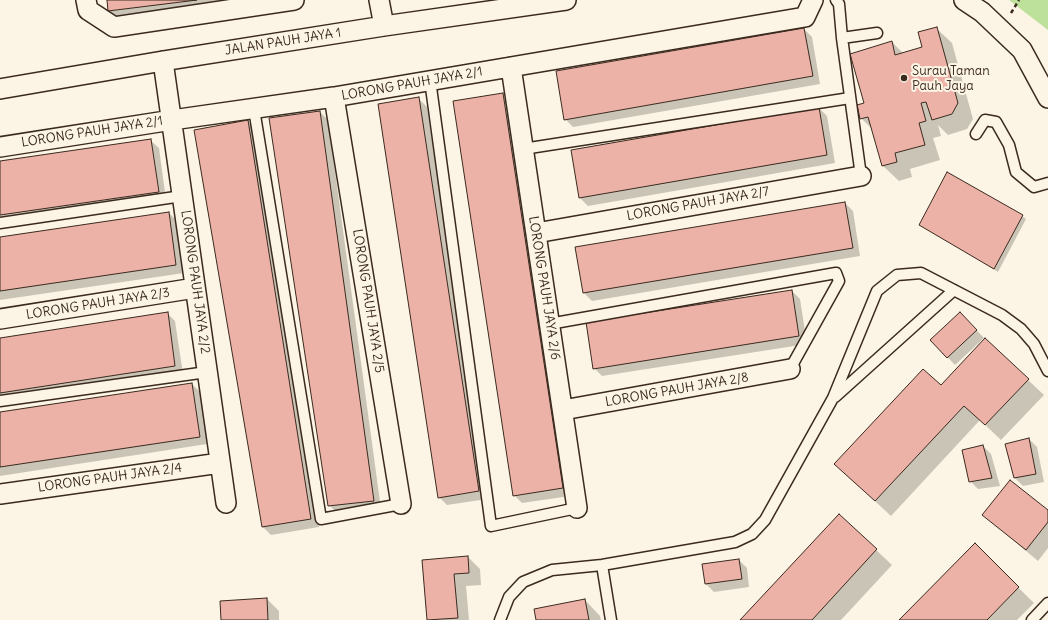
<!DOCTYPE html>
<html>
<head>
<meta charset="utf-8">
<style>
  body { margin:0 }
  canvas { display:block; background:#fcf5e5 }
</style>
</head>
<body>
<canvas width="1048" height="620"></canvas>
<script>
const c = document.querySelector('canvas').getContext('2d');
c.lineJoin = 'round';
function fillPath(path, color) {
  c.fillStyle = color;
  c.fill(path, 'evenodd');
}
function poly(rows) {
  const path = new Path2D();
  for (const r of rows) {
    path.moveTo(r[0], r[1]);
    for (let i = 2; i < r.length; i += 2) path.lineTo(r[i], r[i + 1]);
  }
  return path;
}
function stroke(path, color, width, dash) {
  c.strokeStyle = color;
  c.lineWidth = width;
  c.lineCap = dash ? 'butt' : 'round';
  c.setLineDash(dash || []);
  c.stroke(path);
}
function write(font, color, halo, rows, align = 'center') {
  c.font = font + ' Delius,sans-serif';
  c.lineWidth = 4;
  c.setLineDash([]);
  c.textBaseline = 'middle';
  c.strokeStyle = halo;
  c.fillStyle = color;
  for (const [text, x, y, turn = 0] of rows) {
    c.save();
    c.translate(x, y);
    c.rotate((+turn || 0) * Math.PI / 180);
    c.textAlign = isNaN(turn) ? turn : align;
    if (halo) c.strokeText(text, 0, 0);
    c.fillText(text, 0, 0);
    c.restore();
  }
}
fillPath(poly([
  [1009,0,1048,0,1048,30]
]), '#bde19b');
fillPath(poly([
  [108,0,265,0,117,19,109,11],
  [936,28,952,43,973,119,967,129,948,135,938,125,941,136,933,138,940,160,910,169,912,177,899,181,883,166,873,130,861,118,865,104,892,42,903,53,923,48],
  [804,29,812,37,820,84,573,127,565,119],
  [502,94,510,103,570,496,522,503,514,495],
  [419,99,427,107,487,499,447,505,439,497],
  [819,108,827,116,835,163,588,206,580,198],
  [320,112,328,120,381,509,337,513,329,505],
  [247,121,255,129,319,527,271,535,263,527],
  [150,140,159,148,166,200,0,224,0,162],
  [845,203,853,211,860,256,592,301,584,293],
  [169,213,177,221,184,273,0,300,0,238],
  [1022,216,1026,219,998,272,920,224],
  [792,291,800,299,807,344,602,376,594,368],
  [167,313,175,321,183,374,0,402,0,339],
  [960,313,984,338,955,365,931,340],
  [1028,380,1044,395,1001,440,980,420,891,516,851,479,941,387],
  [192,384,200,392,207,444,0,476,0,413],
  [1029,439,1037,447,1044,482,1023,486,1015,478],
  [983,446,991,454,1000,486,978,489,970,481],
  [1048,512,1048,548,1038,561,983,515],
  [839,515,892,565,841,620,742,620],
  [975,545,1034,603,1017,620,901,620],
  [468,557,480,569,481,585,466,586,469,620,428,620,423,561],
  [739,560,747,568,749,587,714,592,706,584],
  [267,599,279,611,279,620,222,620],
  [585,600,600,616,601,620,537,620]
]), '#0003');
const building = poly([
  [107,0,197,0,108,11,107,0],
  [937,27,958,103,952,114,932,120,926,102,921,103,926,121,919,123,925,145,895,153,897,162,882,166,868,117,860,119,857,105,864,103,850,54,892,41,895,55,922,47,918,32,937,27],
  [804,28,813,76,564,120,556,71,804,28],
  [503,93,563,488,513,496,453,101,503,93],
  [419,97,479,491,438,498,378,104,419,97],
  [819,107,827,155,579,198,571,150,819,107],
  [320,111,374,501,328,506,269,118,320,111],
  [248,120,311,519,262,527,194,130,248,120],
  [151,139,159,192,0,215,0,161,151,139],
  [947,172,1023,215,994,269,919,225,947,172],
  [845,202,853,248,583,293,575,247,845,202],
  [169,212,176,265,0,291,0,237,169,212],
  [792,290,799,336,593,369,586,322,792,290],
  [168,312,175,366,0,393,0,338,168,312],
  [960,312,977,330,947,358,930,340,960,312],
  [985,338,1029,379,985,425,964,406,875,501,834,464,923,369,941,385,985,338],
  [192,383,200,437,0,467,0,412,192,383],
  [1029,438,1036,474,1014,478,1005,444,1029,438],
  [983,445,992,478,969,482,962,450,983,445],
  [1010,480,1048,510,1048,522,1026,550,982,515,1010,480],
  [839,514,877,549,812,620,740,620,839,514],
  [975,543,1019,587,987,620,899,620,975,543],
  [468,556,469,573,454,574,458,618,427,620,422,560,468,556],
  [739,559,742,579,705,584,702,564,739,559],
  [267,598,268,620,221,620,220,601,267,598],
  [585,599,589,620,536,620,534,609,585,599]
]);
fillPath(building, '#ecb2a8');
stroke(building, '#3b2a1e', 1);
const service = poly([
  [836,0,839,4,842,38,861,176],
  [842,38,877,33],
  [430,80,491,526,577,508],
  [254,109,321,519,401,504],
  [976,134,985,120,996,122,1009,145,1016,172,1034,187,1048,183],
  [523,149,850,98],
  [0,223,182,196],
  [549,324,836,273,839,281,790,369],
  [835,397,954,290],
  [0,401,207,372],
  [602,565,611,620],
  [500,620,509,597,523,582,552,570,602,565,735,542,752,534,765,520,833,398,877,291,897,275,921,273,1002,315,1021,329,1034,344,1048,371],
  [1032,620,1048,603]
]);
const minor = poly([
  [86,0,88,10,114,27,294,0],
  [379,0,384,26],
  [964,0,982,12,1022,50,1048,98],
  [163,61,226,503],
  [511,67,577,508],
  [0,89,163,61,384,26,566,0],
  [334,97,401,504],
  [0,147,172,120,334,97,805,17,813,0],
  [536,233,861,176],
  [0,319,195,288],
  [563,410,790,369],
  [0,494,220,463]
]);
stroke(service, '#3b2a1e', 13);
stroke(minor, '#3b2a1e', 22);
stroke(poly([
  [1011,13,1019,0]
]), '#3b2a1e', 2.5, [4, 3]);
stroke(service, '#fcf5e5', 10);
stroke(minor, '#fcf5e5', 19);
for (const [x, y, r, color] of [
  [904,78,4,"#3b2a1e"]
]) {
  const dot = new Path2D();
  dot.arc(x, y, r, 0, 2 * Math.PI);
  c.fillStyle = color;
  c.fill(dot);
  stroke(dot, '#fcf5e5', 1.5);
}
write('13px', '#3b2a1e', '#fcf5e5', [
  ["JALAN PAUH JAYA 1",283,42,-9],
  ["LORONG PAUH JAYA 2/1",412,84,-10],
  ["LORONG PAUH JAYA 2/1",92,132,-9],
  ["LORONG PAUH JAYA 2/7",698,204,-10],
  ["LORONG PAUH JAYA 2/2",195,282,82],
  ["LORONG PAUH JAYA 2/6",544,288,81],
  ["LORONG PAUH JAYA 2/5",368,301,81],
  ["LORONG PAUH JAYA 2/3",98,304,-9],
  ["LORONG PAUH JAYA 2/8",677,390,-10],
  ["LORONG PAUH JAYA 2/4",110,478,-8]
]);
write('13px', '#3b2a1e', '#fcf5e5', [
  ["Surau Taman",912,71],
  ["Pauh Jaya",912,86]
], 'left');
</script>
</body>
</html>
